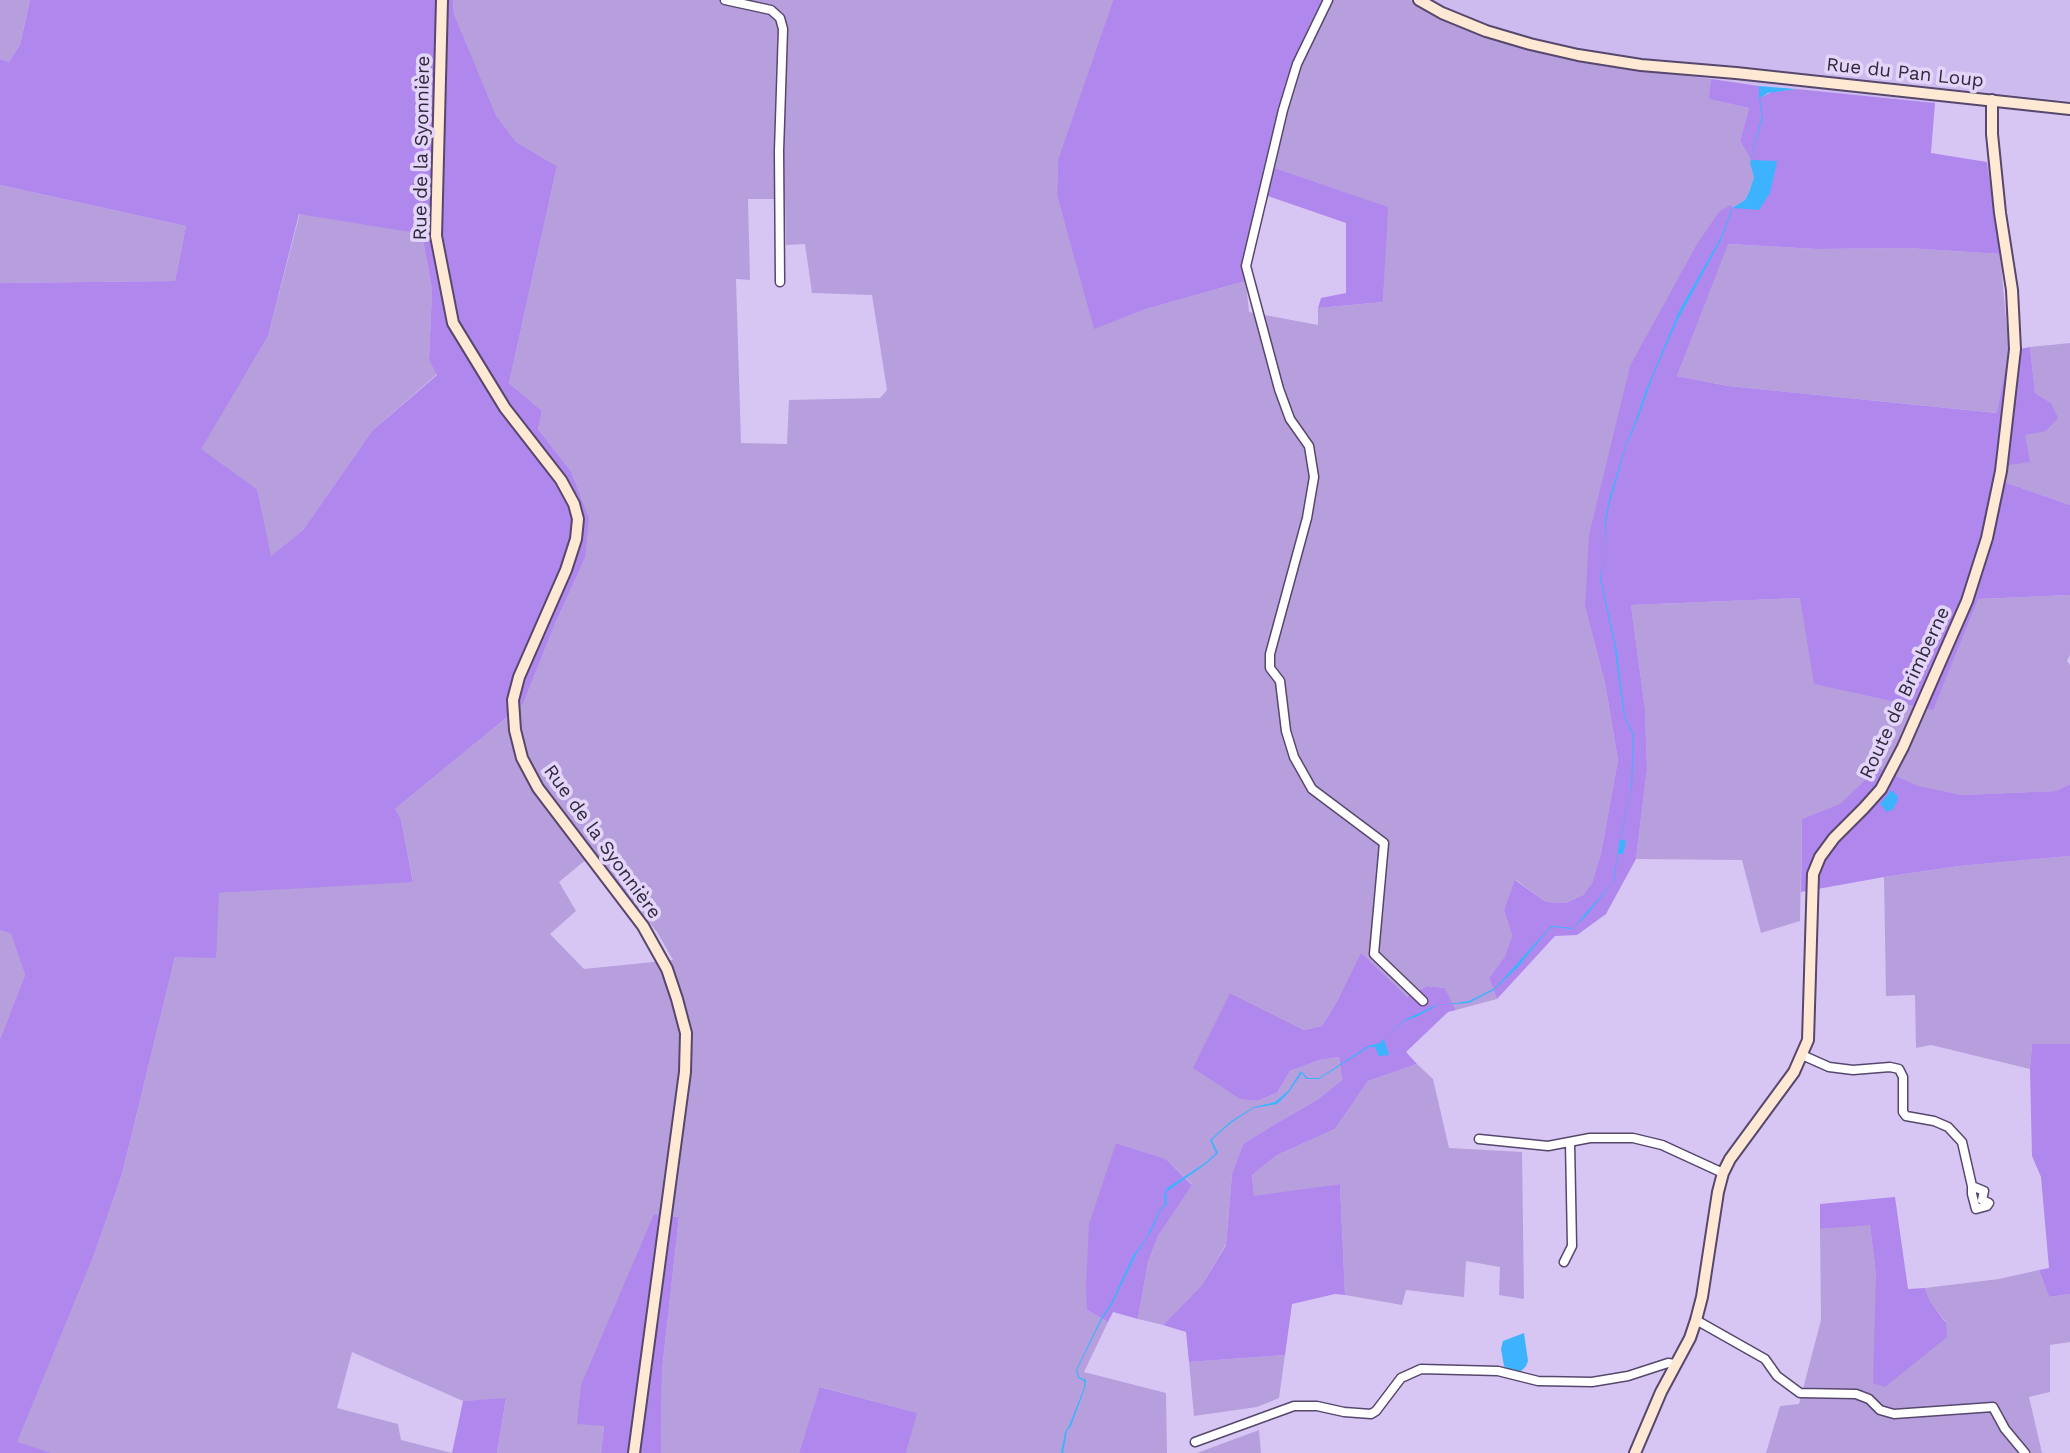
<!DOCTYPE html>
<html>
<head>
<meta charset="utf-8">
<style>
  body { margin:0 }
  canvas { display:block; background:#d7c6f4 }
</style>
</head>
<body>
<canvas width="2070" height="1453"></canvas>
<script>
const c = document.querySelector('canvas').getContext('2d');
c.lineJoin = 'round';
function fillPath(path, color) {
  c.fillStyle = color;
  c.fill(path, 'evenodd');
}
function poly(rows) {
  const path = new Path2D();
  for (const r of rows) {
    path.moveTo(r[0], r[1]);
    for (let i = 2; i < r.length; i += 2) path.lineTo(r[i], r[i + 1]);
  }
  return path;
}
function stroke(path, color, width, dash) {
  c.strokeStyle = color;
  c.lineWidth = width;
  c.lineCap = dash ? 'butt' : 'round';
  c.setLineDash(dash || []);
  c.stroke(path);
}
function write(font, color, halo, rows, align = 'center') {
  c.font = font + ' "Work Sans",sans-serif';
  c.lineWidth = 7;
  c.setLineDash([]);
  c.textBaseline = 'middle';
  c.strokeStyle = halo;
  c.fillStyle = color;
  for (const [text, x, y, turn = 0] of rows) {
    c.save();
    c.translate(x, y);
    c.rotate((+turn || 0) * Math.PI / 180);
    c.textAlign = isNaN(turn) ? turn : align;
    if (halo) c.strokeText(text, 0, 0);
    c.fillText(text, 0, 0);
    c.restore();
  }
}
fillPath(poly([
  [1410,0,2070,0,2070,101,1937,88,1935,103,1759,86,1598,65,1503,40,1455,24]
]), '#cdbaee');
fillPath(poly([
  [0,0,30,0,20,45,9,62,0,59],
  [453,0,1113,0,1058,161,1057,195,1095,328,1146,309,1242,282,1246,283,1249,312,1318,325,1318,308,1383,302,1387,207,1269,166,1294,64,1325,0,1410,0,1455,24,1503,40,1598,65,1711,79,1710,99,1749,108,1740,141,1751,160,1754,177,1749,192,1745,200,1732,208,1585,607,1605,683,1618,760,1601,853,1592,883,1583,895,1566,903,1546,902,1516,880,1504,910,1512,936,1505,956,1489,978,1497,999,1456,1010,1445,988,1427,986,1407,997,1339,998,1322,1026,1304,1030,1230,993,1240,1099,1257,1101,1277,1093,1290,1071,1319,1060,1339,1057,1342,1080,1317,1100,1275,1124,1243,1144,1232,1174,1226,1244,1202,1285,1163,1325,1138,1319,1148,1262,1158,1236,1192,1184,1166,1159,1116,1143,1087,1310,1108,1322,1084,1372,1166,1393,1167,1453,906,1453,916,1413,821,1387,799,1453,661,1453,662,1370,679,1217,654,1214,604,1425,601,1453,497,1453,506,1399,463,1401,352,1352,337,1408,398,1424,401,1440,452,1453,52,1453,16,1443,94,1255,122,1174,175,957,218,893,413,881,401,819,395,809,523,704,555,624,585,558,570,470,538,429,542,411,509,383,557,166,516,142,495,116,454,14],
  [748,199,785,199,786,245,805,244,812,293,872,295,887,390,880,398,789,400,787,444,741,443,736,279,750,280],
  [594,853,657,932,673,960,584,969,550,934,576,911,559,882],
  [0,185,186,226,175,281,0,283],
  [300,213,422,234,432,290,429,360,437,374,372,431,303,530,270,557,257,489,200,449,268,336],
  [1727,244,1817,249,1908,248,2000,254,2009,351,1998,413,1728,386,1677,376],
  [2070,343,2070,505,2004,482,2009,465,2024,435,2046,430,2051,403,2035,393,2030,347],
  [2070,595,2070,655,2067,661,2070,665,2070,784,2056,791,1962,795,1918,787,1878,768,1840,805,1802,819,1800,921,1761,933,1742,860,1636,859,1647,769,1645,709,1631,605,1800,598,1978,599],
  [2070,856,2070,1044,2032,1044,2030,1069,1931,1045,1916,1048,1915,995,1886,996,1884,877,1959,866],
  [0,930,11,934,25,975,0,1039],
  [1417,1064,1433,1079,1449,1148,1522,1152,1524,1299,1499,1295,1500,1267,1466,1261,1464,1297,1406,1290,1402,1305,1345,1295,1340,1184,1254,1197,1252,1175,1277,1155,1335,1129,1368,1081],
  [1870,1224,1876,1275,1946,1322,1930,1301,1925,1288,1999,1279,2039,1270,2049,1297,2070,1294,2070,1342,2050,1345,2050,1392,2029,1397,2042,1453,1766,1453,1780,1406,1799,1404,1821,1320,1820,1229],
  [1285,1355,1279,1398,1257,1407,1194,1416,1189,1362],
  [1259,1430,1261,1453,1197,1453]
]), '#b79fdd');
fillPath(poly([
  [30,0,453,0,454,14,496,116,516,142,557,166,509,383,542,411,538,429,570,470,589,518,585,558,555,624,523,704,395,809,401,819,413,882,219,893,216,958,175,957,122,1174,94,1255,17,1442,52,1453,0,1453,0,1039,25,975,11,934,0,930,0,283,175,281,186,226,0,185,0,59,9,62,20,45],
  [299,214,422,234,432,290,429,360,437,375,372,431,303,530,271,556,257,489,201,449,268,336],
  [1113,0,1325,0,1294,64,1269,166,1388,207,1383,302,1318,308,1321,298,1346,293,1346,223,1262,194,1243,266,1246,283,1242,282,1146,309,1094,329,1057,195,1058,160],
  [1711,79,1759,86,1759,98,1772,92,1796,89,1935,103,1931,153,1987,162,2000,254,1908,248,1817,249,1728,244,1677,376,1728,386,1997,413,2009,351,2030,347,2035,393,2051,403,2058,418,2046,431,2025,435,2030,462,2009,465,2004,482,2070,505,2070,595,1978,599,1933,710,1814,684,1800,598,1631,605,1645,709,1647,769,1636,859,1606,914,1577,935,1555,936,1497,999,1489,978,1505,956,1512,936,1504,910,1515,880,1546,902,1566,903,1583,895,1592,883,1601,853,1618,760,1605,683,1585,607,1589,535,1630,366,1697,244,1719,212,1730,205,1733,208,1770,193,1740,141,1749,108,1709,99],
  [1878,768,1918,786,1962,795,2056,791,2070,784,2070,856,1959,866,1884,877,1801,892,1802,819,1840,804],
  [1361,953,1407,997,1427,986,1445,988,1456,1010,1448,1012,1406,1052,1417,1064,1368,1081,1335,1129,1277,1155,1252,1175,1254,1196,1340,1184,1345,1295,1335,1294,1292,1304,1285,1355,1189,1362,1186,1332,1163,1325,1202,1285,1226,1245,1232,1174,1243,1144,1275,1124,1317,1100,1342,1080,1339,1057,1319,1060,1290,1071,1277,1093,1257,1101,1240,1099,1193,1068,1230,993,1304,1030,1322,1026,1339,998],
  [2032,1044,2070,1044,2070,1294,2049,1297,2039,1270,2049,1268,2041,1177,2032,1156,2030,1069],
  [1116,1143,1166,1159,1192,1185,1158,1236,1148,1262,1138,1319,1113,1312,1108,1322,1087,1310,1086,1287,1089,1224],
  [1895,1197,1908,1289,1925,1288,1930,1301,1946,1323,1947,1337,1885,1387,1873,1383,1876,1275,1870,1225,1820,1229,1820,1204],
  [654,1214,679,1217,662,1370,661,1453,601,1453,604,1426,577,1424,581,1385],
  [820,1387,917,1413,906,1453,799,1453],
  [506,1398,497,1453,452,1453,463,1401]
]), '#b087ec');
fillPath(poly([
  [1759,86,1796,89,1768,93,1760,98,1763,116,1751,160,1777,161,1770,193,1759,210,1733,208,1721,240,1677,321,1653,376,1637,421,1626,446,1609,506,1606,522,1606,548,1601,579,1617,651,1625,717,1634,735,1632,788,1620,839,1626,841,1623,854,1618,854,1614,881,1586,916,1572,929,1553,927,1549,929,1518,967,1494,990,1469,1003,1438,1005,1418,1016,1404,1021,1384,1039,1389,1055,1379,1056,1375,1047,1369,1047,1319,1079,1306,1079,1302,1073,1289,1092,1277,1104,1254,1108,1232,1122,1216,1136,1212,1140,1218,1153,1206,1164,1166,1192,1167,1204,1160,1211,1151,1232,1137,1253,1111,1306,1103,1317,1077,1370,1079,1377,1086,1380,1085,1388,1071,1426,1067,1431,1063,1453,1061,1453,1065,1432,1069,1426,1084,1388,1084,1381,1078,1378,1076,1370,1102,1316,1110,1305,1133,1256,1147,1237,1159,1211,1165,1204,1164,1194,1167,1188,1205,1163,1216,1153,1210,1140,1231,1121,1254,1107,1275,1102,1288,1091,1301,1071,1308,1078,1319,1078,1368,1046,1380,1043,1404,1020,1434,1006,1469,1001,1495,988,1550,927,1552,926,1573,928,1613,882,1621,832,1631,791,1633,735,1624,717,1614,643,1600,579,1606,550,1605,520,1610,496,1626,444,1635,422,1646,390,1679,311,1721,237,1732,208,1745,200,1749,192,1754,177,1750,163,1762,115,1759,98],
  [1891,790,1898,796,1897,802,1893,809,1887,812,1880,804],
  [1524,1333,1528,1361,1526,1366,1519,1373,1508,1370,1504,1366,1501,1349,1503,1341]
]), '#3db3fe');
const street = poly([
  [725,0,771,10,780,18,783,29,779,151,780,282],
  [1328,0,1297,64,1283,110,1246,266,1279,389,1290,419,1309,446,1314,477,1307,518,1270,654,1270,668,1280,681,1286,731,1294,757,1312,789,1384,843,1374,954,1423,1001],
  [1802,1055,1829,1067,1853,1070,1890,1067,1899,1069,1903,1077,1903,1112,1906,1116,1934,1121,1948,1127,1962,1142,1972,1186,1972,1194,1976,1209,1987,1206,1989,1203,1982,1200,1984,1191,1972,1186],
  [1479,1139,1548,1146,1590,1138,1633,1138,1662,1145,1723,1173],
  [1564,1262,1572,1246,1570,1142],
  [1696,1320,1765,1359,1777,1376,1800,1393,1856,1394,1869,1399,1880,1410,1894,1414,1993,1407,2005,1429,2025,1453],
  [1195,1442,1294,1406,1317,1406,1344,1412,1371,1414,1376,1411,1401,1378,1421,1369,1498,1371,1538,1381,1592,1382,1628,1376,1668,1363,1675,1364]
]);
const secondary = poly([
  [442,0,436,236,453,323,505,408,561,480,574,504,578,519,576,539,566,570,519,677,513,700,515,730,522,758,538,788,643,926,667,969,677,999,686,1033,685,1072,634,1453],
  [1419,0,1442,13,1486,31,1530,44,1578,55,1641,65,1736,73,2070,109],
  [1635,1453,1661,1392,1690,1338,1696,1320,1702,1297,1718,1192,1723,1173,1730,1159,1794,1072,1808,1040,1813,874,1820,857,1834,838,1864,808,1881,789,1903,747,1967,601,1987,538,2001,471,2015,349,2012,290,2000,213,1992,134,1992,100]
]);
stroke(street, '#56476d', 11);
stroke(secondary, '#56476d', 14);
stroke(street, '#fff', 8);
stroke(secondary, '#ffe8d4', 10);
write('19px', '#30293b', '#e3d5fa', [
  ["Rue du Pan Loup",1905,73,6],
  ["Rue de la Syonnière",422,148,-89],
  ["Route de Brimberne",1905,693,-65],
  ["Rue de la Syonnière",602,842,54]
]);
</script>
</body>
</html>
